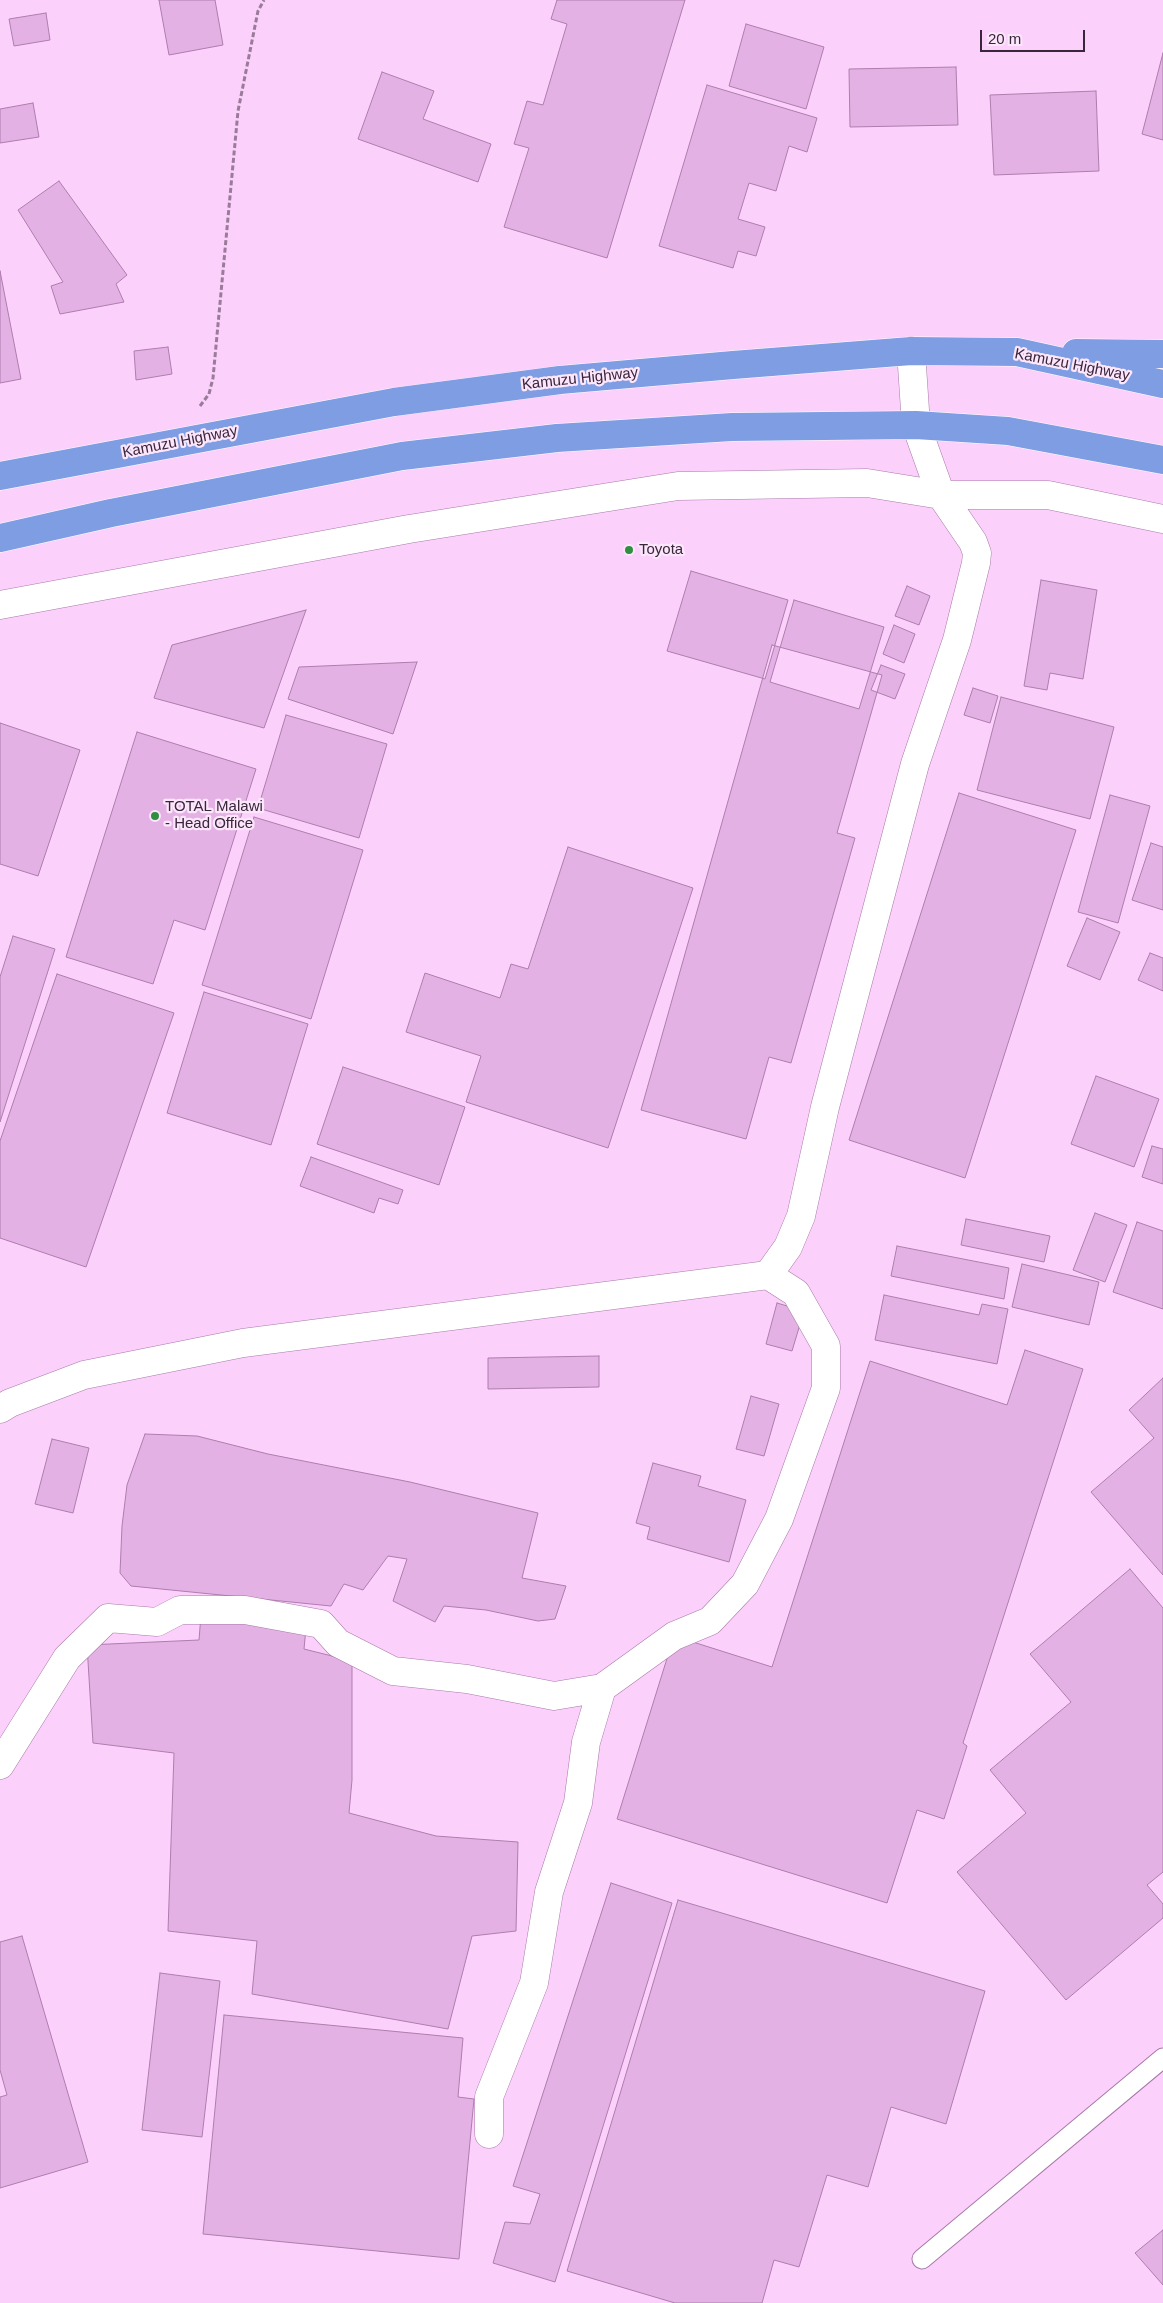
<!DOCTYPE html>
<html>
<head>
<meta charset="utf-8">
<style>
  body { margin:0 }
  #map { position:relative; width:1163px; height:2303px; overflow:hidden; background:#fbd1fb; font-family:Helvetica,sans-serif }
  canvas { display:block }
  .scale { position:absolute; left:980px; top:30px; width:105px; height:22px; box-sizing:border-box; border:2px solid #39263a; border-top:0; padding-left:6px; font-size:15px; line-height:18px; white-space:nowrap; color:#39263a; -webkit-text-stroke:4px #fce6fb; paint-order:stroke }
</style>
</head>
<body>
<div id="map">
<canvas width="1163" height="2303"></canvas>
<div class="scale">20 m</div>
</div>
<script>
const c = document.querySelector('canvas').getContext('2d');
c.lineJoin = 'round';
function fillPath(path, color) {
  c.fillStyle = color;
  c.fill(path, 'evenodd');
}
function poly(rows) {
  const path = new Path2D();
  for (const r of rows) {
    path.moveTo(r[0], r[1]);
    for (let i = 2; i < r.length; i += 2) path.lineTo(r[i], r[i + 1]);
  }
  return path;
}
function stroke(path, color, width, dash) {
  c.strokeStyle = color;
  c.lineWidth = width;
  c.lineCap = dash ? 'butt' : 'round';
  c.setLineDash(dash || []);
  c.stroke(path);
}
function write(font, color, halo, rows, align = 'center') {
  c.font = font + ' Helvetica,sans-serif';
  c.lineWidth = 4.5;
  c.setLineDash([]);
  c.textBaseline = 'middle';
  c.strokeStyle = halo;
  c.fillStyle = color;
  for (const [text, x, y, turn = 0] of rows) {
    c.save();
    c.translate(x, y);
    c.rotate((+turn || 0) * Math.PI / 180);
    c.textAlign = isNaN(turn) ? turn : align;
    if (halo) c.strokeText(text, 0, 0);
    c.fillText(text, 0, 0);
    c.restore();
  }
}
const building = poly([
  [159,0,215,0,223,45,169,55,159,0],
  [557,0,685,0,607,258,504,227,529,148,514,144,527,101,543,105,567,24,551,19,557,0],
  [46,13,50,40,14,46,9,19,46,13],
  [746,24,824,47,806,109,729,86,746,24],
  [1163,53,1163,140,1142,134,1163,53],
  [956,67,958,125,850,127,849,69,956,67],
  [382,72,434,91,423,119,491,144,478,182,358,139,382,72],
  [707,85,817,118,807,152,789,146,776,191,749,183,738,219,765,227,756,256,738,251,733,268,659,246,707,85],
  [1096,91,1099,171,994,175,990,95,1096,91],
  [33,103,39,137,0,143,0,109,33,103],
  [59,181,127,275,116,284,124,302,60,314,51,286,63,282,18,210,59,181],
  [0,271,21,379,0,383,0,271],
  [168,347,172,374,136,380,134,351,168,347],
  [691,571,788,600,765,679,667,651,691,571],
  [1041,580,1097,590,1083,679,1050,673,1047,690,1024,686,1041,580],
  [907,586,930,596,919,625,895,616,907,586],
  [794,600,884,627,859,709,770,682,794,600],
  [306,610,264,728,154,698,172,645,306,610],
  [894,625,915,634,904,663,883,654,894,625],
  [772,645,882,675,837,833,855,838,791,1063,769,1057,746,1139,641,1110,772,645],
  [417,662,393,734,288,699,299,667,417,662],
  [881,665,905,674,895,699,871,690,881,665],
  [973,688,998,696,990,723,964,715,973,688],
  [1001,697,1114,727,1090,819,977,790,1001,697],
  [286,715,387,744,359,838,258,808,286,715],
  [0,723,80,750,38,876,0,864,0,723],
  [137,732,256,769,205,930,174,920,153,984,66,957,137,732],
  [959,793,1076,830,965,1178,849,1140,959,793],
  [1110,795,1150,806,1118,923,1078,912,1110,795],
  [254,817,363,850,311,1019,202,985,254,817],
  [1151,843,1163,847,1163,910,1132,900,1151,843],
  [568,847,693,888,608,1148,466,1102,481,1056,406,1032,425,973,500,998,511,964,528,969,568,847],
  [1087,918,1120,932,1100,980,1067,966,1087,918],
  [13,936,55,949,0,1122,0,977,13,936],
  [1150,953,1163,958,1163,991,1138,980,1150,953],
  [57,974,174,1013,86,1267,0,1238,0,1141,57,974],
  [204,992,308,1024,271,1145,167,1113,204,992],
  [343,1067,465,1107,439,1185,317,1144,343,1067],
  [1096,1076,1159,1099,1134,1167,1071,1144,1096,1076],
  [1152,1146,1163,1149,1163,1184,1142,1177,1152,1146],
  [311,1157,403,1190,398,1204,379,1198,374,1213,300,1186,311,1157],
  [1095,1213,1127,1225,1105,1282,1073,1270,1095,1213],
  [966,1219,1050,1236,1044,1262,961,1245,966,1219],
  [1137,1222,1163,1231,1163,1309,1113,1292,1137,1222],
  [897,1246,1009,1268,1004,1299,891,1276,897,1246],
  [1022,1264,1099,1282,1089,1325,1012,1307,1022,1264],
  [884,1295,979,1315,982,1304,1008,1309,997,1364,875,1340,884,1295],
  [777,1303,804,1311,792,1351,766,1344,777,1303],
  [1025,1350,1083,1369,963,1743,967,1746,944,1819,917,1810,887,1903,617,1819,674,1636,772,1667,870,1361,1007,1405,1025,1350],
  [599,1356,599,1387,488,1389,488,1358,599,1356],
  [1163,1378,1163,1575,1091,1492,1154,1438,1129,1410,1163,1378],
  [751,1396,779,1404,764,1456,736,1449,751,1396],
  [145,1434,197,1436,268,1454,410,1482,538,1513,522,1578,566,1586,555,1619,538,1621,486,1610,444,1606,435,1622,393,1601,407,1559,388,1556,363,1590,344,1584,331,1606,131,1586,120,1573,122,1526,127,1485,145,1434],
  [52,1439,89,1448,73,1513,35,1504,52,1439],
  [653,1463,701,1476,698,1486,746,1500,729,1562,647,1539,650,1527,636,1523,653,1463],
  [1130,1569,1163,1608,1163,1872,1147,1885,1163,1904,1163,1918,1066,2000,957,1872,1026,1813,990,1770,1071,1702,1030,1654,1130,1569],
  [201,1615,306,1628,304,1649,352,1661,352,1780,349,1813,436,1836,518,1842,516,1931,472,1936,448,2029,252,1994,257,1941,168,1931,174,1753,93,1743,87,1645,199,1640,201,1615],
  [611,1883,672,1903,555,2282,493,2263,505,2222,530,2224,540,2194,513,2186,611,1883],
  [678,1900,985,1991,946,2124,891,2107,868,2187,827,2175,799,2267,774,2260,762,2303,675,2303,567,2271,678,1900],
  [22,1936,88,2162,0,2188,0,2097,7,2095,0,2070,0,1942,22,1936],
  [160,1973,220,1981,202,2137,142,2130,160,1973],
  [224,2015,463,2038,458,2097,474,2099,459,2259,203,2234,224,2015],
  [1163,2230,1163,2285,1135,2253,1163,2230]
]);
fillPath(building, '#e4b1e4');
stroke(building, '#ae7dae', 1);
const lane = poly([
  [922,2259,1163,2058]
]);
const street = poly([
  [0,605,409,529,678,486,867,483,941,495,1048,495,1163,519],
  [0,1409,10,1403,84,1375,243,1343,768,1275,788,1247,801,1216,825,1107,915,764,957,640,976,563,977,553,973,542,941,495,916,425,911,351],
  [0,1765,67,1658,108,1618,157,1622,180,1610,245,1610,321,1624,338,1643,393,1671,467,1679,554,1696,602,1688,674,1636,710,1621,745,1584,779,1519,826,1388,826,1346,796,1293,768,1275],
  [489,2134,489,2097,534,1983,549,1892,578,1803,586,1742,602,1688]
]);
const highway = poly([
  [1076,353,1163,354],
  [0,476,394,402,560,380,733,365,911,351,1017,352,1163,384],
  [0,538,111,513,402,456,557,438,732,427,916,425,1008,431,1163,460]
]);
stroke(lane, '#a979aa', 21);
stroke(street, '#a979aa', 29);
stroke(highway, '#fff', 29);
stroke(poly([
  [200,406,209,394,213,378,238,111,258,11,264,0]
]), '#9a7b9a', 3, [5, 2.5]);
stroke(lane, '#fff', 19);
stroke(street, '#fff', 28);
stroke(highway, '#7f9de2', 28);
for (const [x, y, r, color] of [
  [629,550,5,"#318e40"],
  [155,816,5,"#318e40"]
]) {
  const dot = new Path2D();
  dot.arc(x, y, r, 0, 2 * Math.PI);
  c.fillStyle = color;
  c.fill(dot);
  stroke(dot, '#fce6fb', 2);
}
write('15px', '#39263a', '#fce6fb', [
  ["Kamuzu Highway",1072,365,11],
  ["Kamuzu Highway",580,379,-6],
  ["Kamuzu Highway",180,442,-11]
]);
write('15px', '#39263a', '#fce6fb', [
  ["Toyota",639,550],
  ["TOTAL Malawi",165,807],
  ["- Head Office",165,824]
], 'left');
</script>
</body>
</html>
